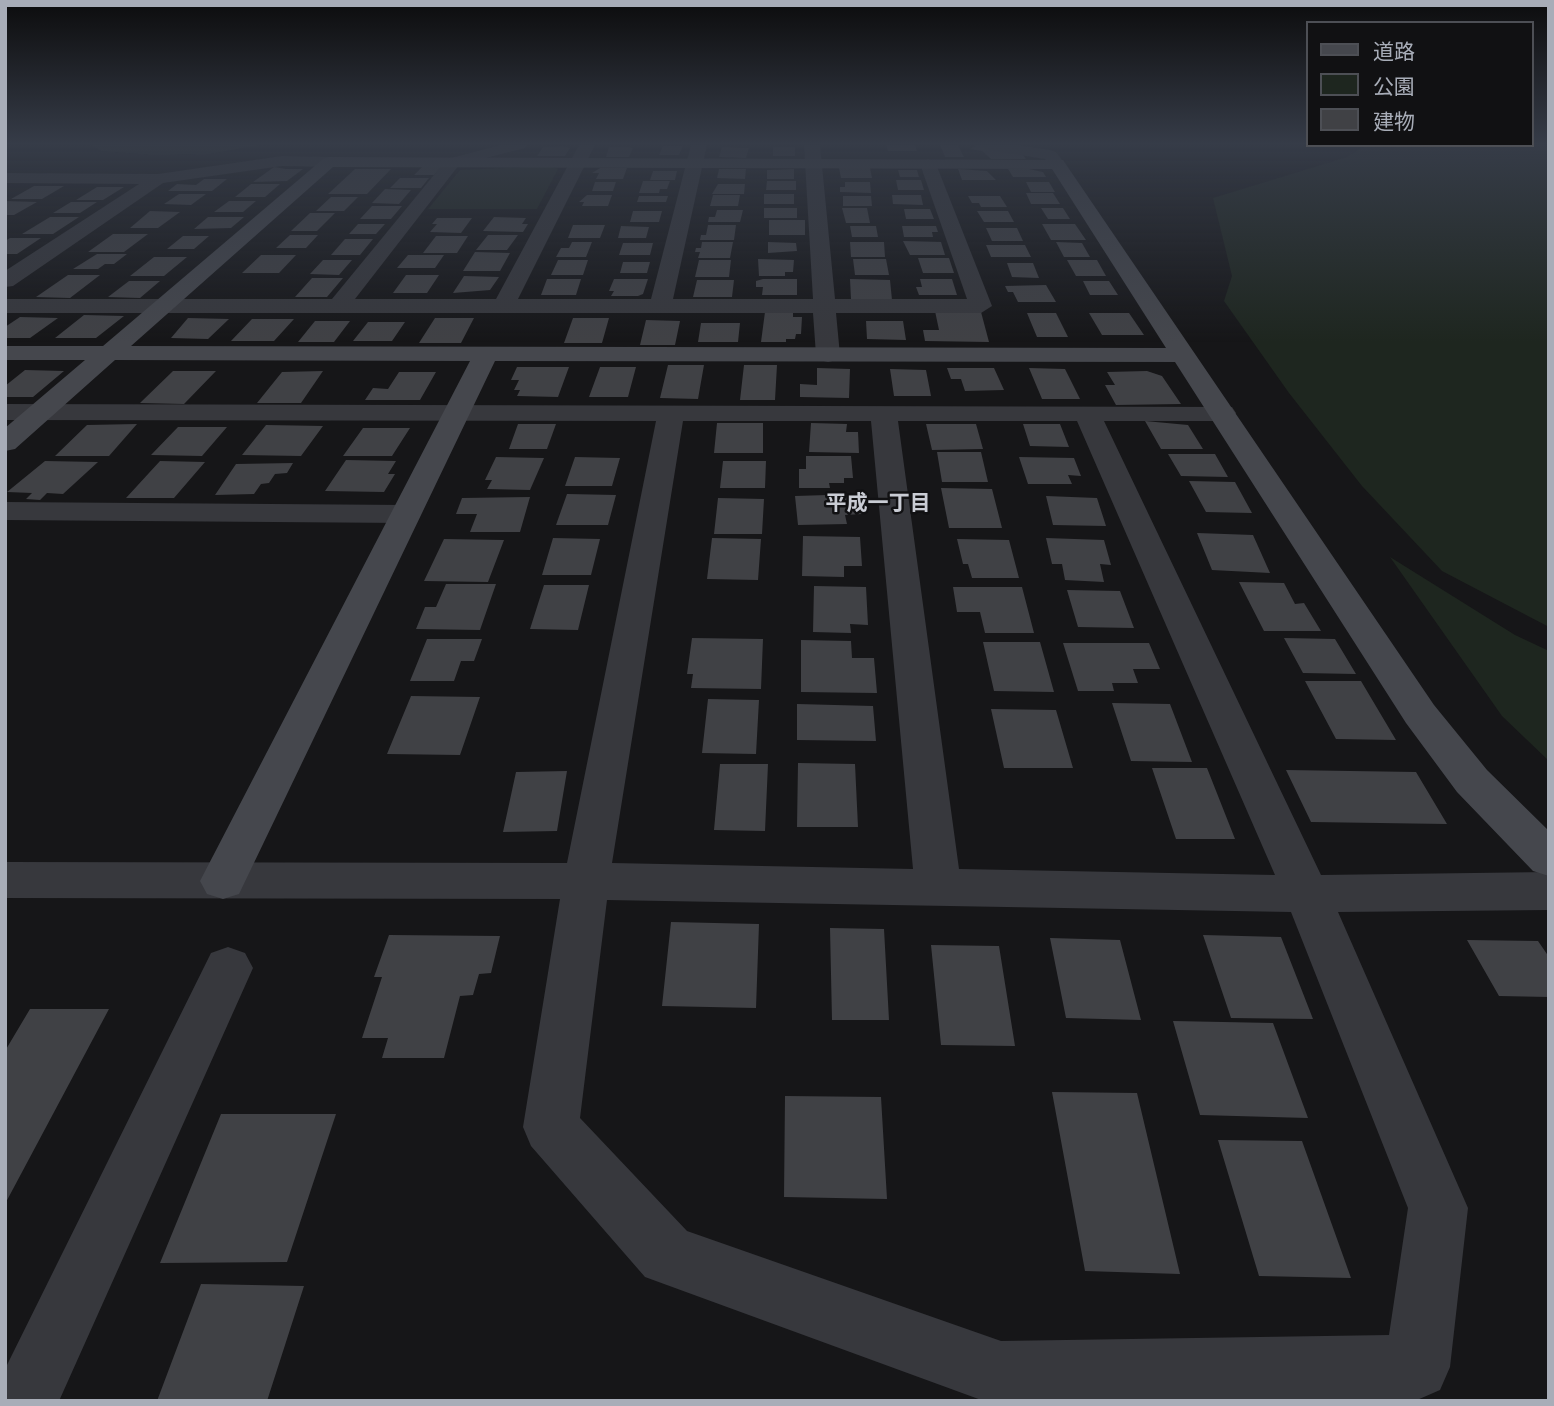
<!DOCTYPE html>
<html>
<head>
<meta charset="utf-8">
<style>
  body { margin:0 }
  #map { position:relative; width:1554px; height:1406px; overflow:hidden; background:#161618; font-family:"Public Sans","Noto Sans JP",sans-serif }
  canvas { display:block }
  .frame { position:absolute; inset:0; border:7px solid #a8adb8; pointer-events:none }
  .legend { position:absolute; left:1306px; top:21px; width:228px; height:126px; box-sizing:border-box; background:#111113; border:2px solid #4d4f55; margin:0; padding:9px 12px; list-style:none; font-size:21px; color:#a8adb8 }
  .legend li { display:flex; align-items:center; gap:14px; height:35px }
  .legend b { width:35px; border:2px solid #4d4f55 }
</style>
</head>
<body>
<div id="map">
<canvas width="1554" height="1406"></canvas>
<div class="frame"></div>
<ul class="legend">
<li><b style="height:9px;background:#45474d"></b>道路</li>
<li><b style="height:19px;background:#1e261f"></b>公園</li>
<li><b style="height:19px;background:#404145"></b>建物</li>
</ul>
</div>
<script>
const c = document.querySelector('canvas').getContext('2d');
c.lineJoin = 'round';
function fillPath(path, color) {
  c.fillStyle = color;
  c.fill(path, 'evenodd');
}
function poly(rows) {
  const path = new Path2D();
  for (const r of rows) {
    path.moveTo(r[0], r[1]);
    for (let i = 2; i < r.length; i += 2) path.lineTo(r[i], r[i + 1]);
  }
  return path;
}
function write(font, color, halo, rows, align = 'center') {
  c.font = font + ' "Public Sans","Noto Sans JP",sans-serif';
  c.lineWidth = 5;
  c.setLineDash([]);
  c.textBaseline = 'middle';
  c.strokeStyle = halo;
  c.fillStyle = color;
  for (const [text, x, y, turn = 0] of rows) {
    c.save();
    c.translate(x, y);
    c.rotate((+turn || 0) * Math.PI / 180);
    c.textAlign = isNaN(turn) ? turn : align;
    if (halo) c.strokeText(text, 0, 0);
    c.fillText(text, 0, 0);
    c.restore();
  }
}
fillPath(poly([
  [92,145,258,145,210,154,153,155,101,151],
  [1366,145,1549,145,1549,627,1442,571,1362,486,1289,393,1224,301,1232,276,1213,198,1347,157],
  [550,166,558,169,537,209,428,209,460,170],
  [1390,557,1515,635,1549,651,1549,761,1502,716]
]), '#1e261f');
fillPath(poly([
  [886,145,915,145,917,151,888,151],
  [940,145,958,145,964,157,945,157],
  [977,145,1023,155,1026,159,991,159,982,151,970,149],
  [563,146,570,148,565,156,537,156,543,147],
  [663,146,683,146,679,155,659,155],
  [609,147,628,147,633,148,629,157,606,157],
  [722,147,749,148,746,158,719,157],
  [773,147,795,147,795,156,773,156],
  [423,166,442,166,434,175,414,175],
  [274,167,286,169,303,169,287,181,253,182],
  [600,168,627,168,623,179,596,179,599,173,592,173],
  [839,168,870,168,872,178,841,178],
  [355,169,391,169,367,194,328,194],
  [719,169,746,169,745,179,717,178],
  [794,169,794,179,767,179,767,170],
  [958,169,987,171,996,180,962,180],
  [1008,169,1029,169,1043,172,1046,177,1013,177],
  [898,170,917,170,919,177,900,177],
  [653,171,677,171,675,180,650,180],
  [400,178,429,178,421,188,390,188],
  [204,179,227,179,212,191,168,191,177,184,196,185],
  [896,180,921,180,924,190,898,190],
  [643,181,670,181,667,189,660,189,659,193,639,193],
  [767,181,796,181,796,190,766,190],
  [595,182,616,182,613,191,592,191],
  [845,182,870,182,871,193,840,192,840,187,845,187],
  [1026,182,1049,182,1055,192,1031,192],
  [251,184,280,184,265,197,235,197],
  [718,184,745,184,744,194,712,194],
  [34,186,64,186,42,199,11,199],
  [97,187,124,187,103,200,76,200],
  [385,189,411,190,399,204,372,203],
  [1026,193,1053,193,1060,204,1031,204],
  [179,194,206,194,191,205,164,204],
  [764,194,794,194,794,204,764,204],
  [587,195,612,195,608,206,582,206,584,202,579,202],
  [713,195,740,195,738,206,710,206],
  [892,195,921,195,923,205,893,204],
  [639,196,668,196,666,202,637,202],
  [843,196,871,196,872,206,843,206],
  [968,196,1000,196,1007,207,981,207,979,203,972,203],
  [331,197,358,197,344,211,316,211],
  [5,201,37,202,14,215,5,215],
  [229,201,256,201,243,212,214,212],
  [71,202,97,202,80,213,53,213],
  [372,206,402,206,391,219,360,219],
  [764,208,797,208,797,218,764,218],
  [842,208,867,208,870,223,846,223],
  [1041,208,1063,208,1070,219,1048,219],
  [904,209,930,209,934,219,906,219],
  [717,210,743,210,740,222,708,222,709,217,715,217],
  [150,211,180,212,158,228,130,228],
  [633,211,662,211,659,222,630,222],
  [977,211,1008,211,1014,222,984,222],
  [310,213,335,213,317,231,291,231],
  [50,217,79,217,53,234,22,234],
  [208,217,244,217,231,228,194,229],
  [494,217,526,218,522,224,528,224,523,232,483,231],
  [437,218,472,218,461,233,430,232,437,224,432,224],
  [769,220,805,220,805,235,769,235],
  [358,224,385,224,376,234,349,234],
  [1042,224,1075,224,1086,240,1051,240],
  [573,225,605,225,600,238,568,238],
  [708,225,736,225,734,240,700,240,701,235,706,235],
  [621,226,649,227,646,238,618,238],
  [850,226,876,226,878,237,852,237],
  [902,226,936,226,938,232,932,232,933,237,904,237],
  [986,228,1017,228,1023,241,992,241],
  [113,234,148,234,124,252,88,252],
  [290,235,318,235,306,248,276,248],
  [488,235,518,235,507,250,476,250],
  [183,236,209,236,194,249,167,249],
  [436,236,468,236,457,253,423,253],
  [10,238,41,238,17,254,5,254,5,241],
  [345,239,373,239,360,255,331,255],
  [903,241,941,242,945,255,910,255],
  [572,242,592,242,586,257,556,257,561,248,569,248],
  [702,242,733,242,730,258,698,258,700,252,695,252,696,248,701,248],
  [768,242,796,243,797,251,768,253],
  [850,242,884,242,885,257,851,257],
  [1056,242,1082,243,1090,257,1064,257],
  [623,243,653,243,650,255,619,255],
  [986,245,1025,245,1031,257,991,257],
  [475,252,510,253,500,271,463,271],
  [97,254,127,254,114,264,105,264,98,269,73,269],
  [261,255,296,255,279,273,242,273],
  [408,255,444,255,435,268,397,268],
  [154,257,187,257,164,276,130,276],
  [918,258,949,258,954,273,923,273],
  [758,259,794,260,793,272,785,272,785,276,759,276],
  [853,259,886,259,889,275,855,275],
  [323,260,352,260,339,275,310,274],
  [558,260,588,260,583,275,551,275],
  [699,260,731,260,729,277,695,277],
  [1067,260,1097,260,1106,276,1076,276],
  [623,262,650,262,647,273,620,273],
  [1007,263,1033,263,1039,278,1012,277],
  [68,275,100,275,70,298,36,297],
  [406,275,439,275,427,293,393,293],
  [464,276,499,277,490,290,453,293],
  [312,278,343,278,327,297,295,297],
  [547,279,581,279,576,295,541,295],
  [614,279,648,279,643,294,638,296,611,296,614,291,609,291],
  [763,279,797,279,797,295,762,295,763,287,756,287,756,281],
  [850,279,890,280,892,300,851,299],
  [920,279,952,279,957,295,919,295,916,287,922,287],
  [697,280,734,280,732,297,693,297],
  [129,281,160,281,140,298,108,297],
  [1083,281,1109,281,1118,295,1090,295],
  [1046,285,1056,302,1018,302,1013,292,1008,292,1005,286],
  [935,311,981,312,989,342,925,341,923,330,939,330],
  [765,312,793,312,793,317,802,317,801,334,796,334,795,339,786,339,786,342,761,342],
  [1027,313,1056,313,1068,337,1037,337],
  [1089,313,1129,313,1144,335,1102,335],
  [84,315,124,316,96,338,55,338],
  [20,317,58,318,30,338,5,338,5,327],
  [188,318,229,319,208,339,171,338],
  [435,318,474,318,461,343,419,343],
  [573,318,609,318,602,343,564,343],
  [252,319,294,319,274,341,231,341],
  [646,320,680,321,675,345,640,345],
  [315,321,350,321,334,342,298,342],
  [866,321,903,321,906,340,867,339],
  [368,322,405,322,392,341,353,341],
  [701,323,740,323,738,342,698,342],
  [668,365,704,365,698,399,660,398],
  [744,365,777,365,775,400,740,400],
  [517,367,569,367,558,397,517,396,520,390,514,390,519,380,511,380],
  [600,367,636,367,628,397,589,397],
  [817,368,850,369,849,398,800,397,800,384,817,385],
  [947,368,994,368,1004,390,965,391,961,379,951,379],
  [1029,368,1065,369,1080,399,1042,399],
  [890,369,926,370,931,396,894,396],
  [25,370,64,371,33,397,5,397,5,386],
  [173,371,216,371,184,404,140,403],
  [323,371,301,403,257,403,282,372],
  [1147,371,1162,376,1181,404,1116,405,1105,385,1115,385,1107,372],
  [399,372,436,372,420,400,365,400,373,388,388,389],
  [1145,421,1188,425,1203,449,1161,449],
  [717,423,763,423,763,453,714,453],
  [811,423,847,424,846,432,858,432,859,453,809,452],
  [137,424,109,456,55,456,87,425],
  [518,424,556,424,547,449,509,449],
  [926,424,976,424,983,449,932,450],
  [1023,424,1060,424,1069,447,1030,446],
  [266,425,323,426,301,456,242,455],
  [178,427,227,427,202,456,151,455],
  [363,428,410,428,392,456,343,456],
  [937,452,981,452,988,482,942,482],
  [1168,454,1215,454,1228,477,1181,476],
  [806,456,851,456,853,478,844,478,844,483,829,483,830,488,799,488,799,469,806,469],
  [496,457,544,458,530,490,487,489,492,480,485,480],
  [575,457,620,458,612,486,565,486],
  [1019,457,1074,458,1081,476,1068,475,1072,484,1028,484],
  [346,460,396,461,388,474,395,474,384,492,325,491],
  [45,461,98,462,63,494,47,493,40,500,26,499,32,493,7,492],
  [160,461,205,462,174,498,126,498],
  [723,461,766,461,765,488,720,488],
  [293,463,287,473,275,474,269,483,261,484,254,494,215,495,236,464],
  [1189,481,1235,482,1252,513,1206,512],
  [941,488,992,489,1002,528,949,528],
  [567,494,616,495,608,525,556,525],
  [859,494,862,514,845,515,847,524,798,525,795,496],
  [1046,496,1097,498,1106,526,1053,525],
  [530,497,520,532,470,532,477,514,456,514,462,498],
  [718,498,764,499,762,534,714,534],
  [1197,533,1253,535,1270,573,1212,570],
  [803,536,860,537,862,566,844,566,844,577,802,576],
  [553,538,600,539,591,575,542,575],
  [712,538,761,539,758,580,707,579],
  [1046,538,1104,540,1111,565,1100,564,1104,582,1065,580,1062,564,1052,564],
  [444,539,504,540,488,582,424,581],
  [957,539,1009,540,1019,578,972,578,968,564,963,564],
  [1239,582,1284,583,1295,604,1304,603,1321,631,1264,631],
  [446,584,496,584,480,630,416,629,425,607,436,607],
  [544,585,589,585,578,630,530,629],
  [814,586,866,587,868,625,850,624,851,633,813,632],
  [953,587,1022,587,1034,633,985,633,980,612,957,612],
  [1067,590,1120,591,1134,628,1078,627],
  [692,638,763,639,761,689,691,688,693,674,687,674],
  [1284,638,1335,639,1356,674,1303,673],
  [427,639,482,639,474,661,461,661,454,681,410,681],
  [801,640,851,641,852,658,874,658,877,693,801,692],
  [983,642,1040,642,1054,692,994,691],
  [1063,643,1149,643,1160,669,1133,669,1138,683,1112,683,1114,691,1078,691],
  [1305,681,1361,681,1396,740,1336,739],
  [411,696,480,697,460,755,387,754],
  [708,699,759,700,756,754,702,753],
  [1112,703,1170,704,1192,762,1131,761],
  [797,704,873,706,876,741,797,740],
  [991,709,1056,710,1073,768,1004,768],
  [798,763,855,764,858,827,797,827],
  [720,764,768,764,765,831,714,830],
  [1152,768,1207,768,1235,839,1176,839],
  [1286,770,1416,772,1447,824,1311,822],
  [567,771,557,831,503,832,516,772],
  [671,922,759,924,756,1008,662,1006],
  [830,928,884,929,889,1020,832,1020],
  [389,935,500,936,491,973,479,974,473,995,460,996,444,1058,382,1058,388,1038,362,1038,382,977,374,977],
  [1203,935,1281,937,1313,1019,1231,1018],
  [1050,938,1120,940,1141,1020,1066,1018],
  [1467,940,1538,941,1549,957,1549,997,1499,996],
  [931,945,999,946,1015,1046,941,1045],
  [30,1009,109,1009,5,1204,5,1051],
  [1173,1021,1273,1023,1308,1118,1200,1115],
  [1052,1092,1137,1093,1180,1274,1085,1271],
  [785,1096,881,1097,887,1199,784,1197],
  [221,1114,336,1114,287,1262,160,1263],
  [1218,1140,1302,1141,1351,1278,1259,1276],
  [201,1284,304,1286,267,1401,157,1401]
]), '#404145');
fillPath(poly([
  [501,145,527,145,525,148,459,165,355,299,496,299,579,145,595,145,518,299,651,299,691,145,707,145,673,299,813,299,804,145,820,145,835,299,967,299,920,164,928,159,936,164,992,306,981,313,836,313,840,355,837,360,828,362,819,360,816,355,813,313,5,313,5,299,332,299,447,159,501,145],
  [980,145,1017,145,1050,150,1056,152,1065,164,1057,169,1051,168,1045,159,988,150,980,145],
  [282,156,329,157,337,162,329,167,282,166,163,183,13,286,5,287,5,271,139,184,5,183,5,173,158,174,282,156],
  [5,404,1232,407,1236,413,1232,419,1223,421,1104,421,1321,875,1549,872,1549,910,1338,912,1468,1208,1450,1367,1440,1390,1417,1400,984,1401,645,1277,531,1146,523,1127,560,899,5,898,5,862,567,863,656,421,5,420,5,404],
  [683,421,871,421,913,869,612,863,683,421],
  [898,421,1077,421,1275,875,959,869,898,421],
  [607,900,1291,912,1408,1208,1389,1335,1001,1341,687,1231,580,1118,607,900],
  [5,502,406,505,417,507,421,514,417,521,406,523,5,520,5,502],
  [228,947,245,953,253,968,59,1401,5,1401,5,1369,211,953,228,947]
]), '#37383d');
fillPath(poly([
  [329,157,1063,160,1434,705,1487,770,1549,831,1549,876,1533,871,1457,792,1406,723,1175,362,495,361,239,894,223,899,207,894,200,881,470,361,115,360,15,449,5,451,5,428,85,360,5,360,5,346,103,346,323,159,329,157],
  [333,167,1052,169,1166,348,131,346,333,167]
]), '#45474d');
const sky = c.createLinearGradient(0, 0, 0, 342);
sky.addColorStop(0, '#0c0c0d');
sky.addColorStop(0.42, '#363c48');
sky.addColorStop(1, '#363c4800');
c.fillStyle = sky;
c.fillRect(0, 0, 1554, 342);
write('bold 21px', '#c9ccd4', '#111113', [
  ["平成一丁目",878,504]
]);
</script>
</body>
</html>
